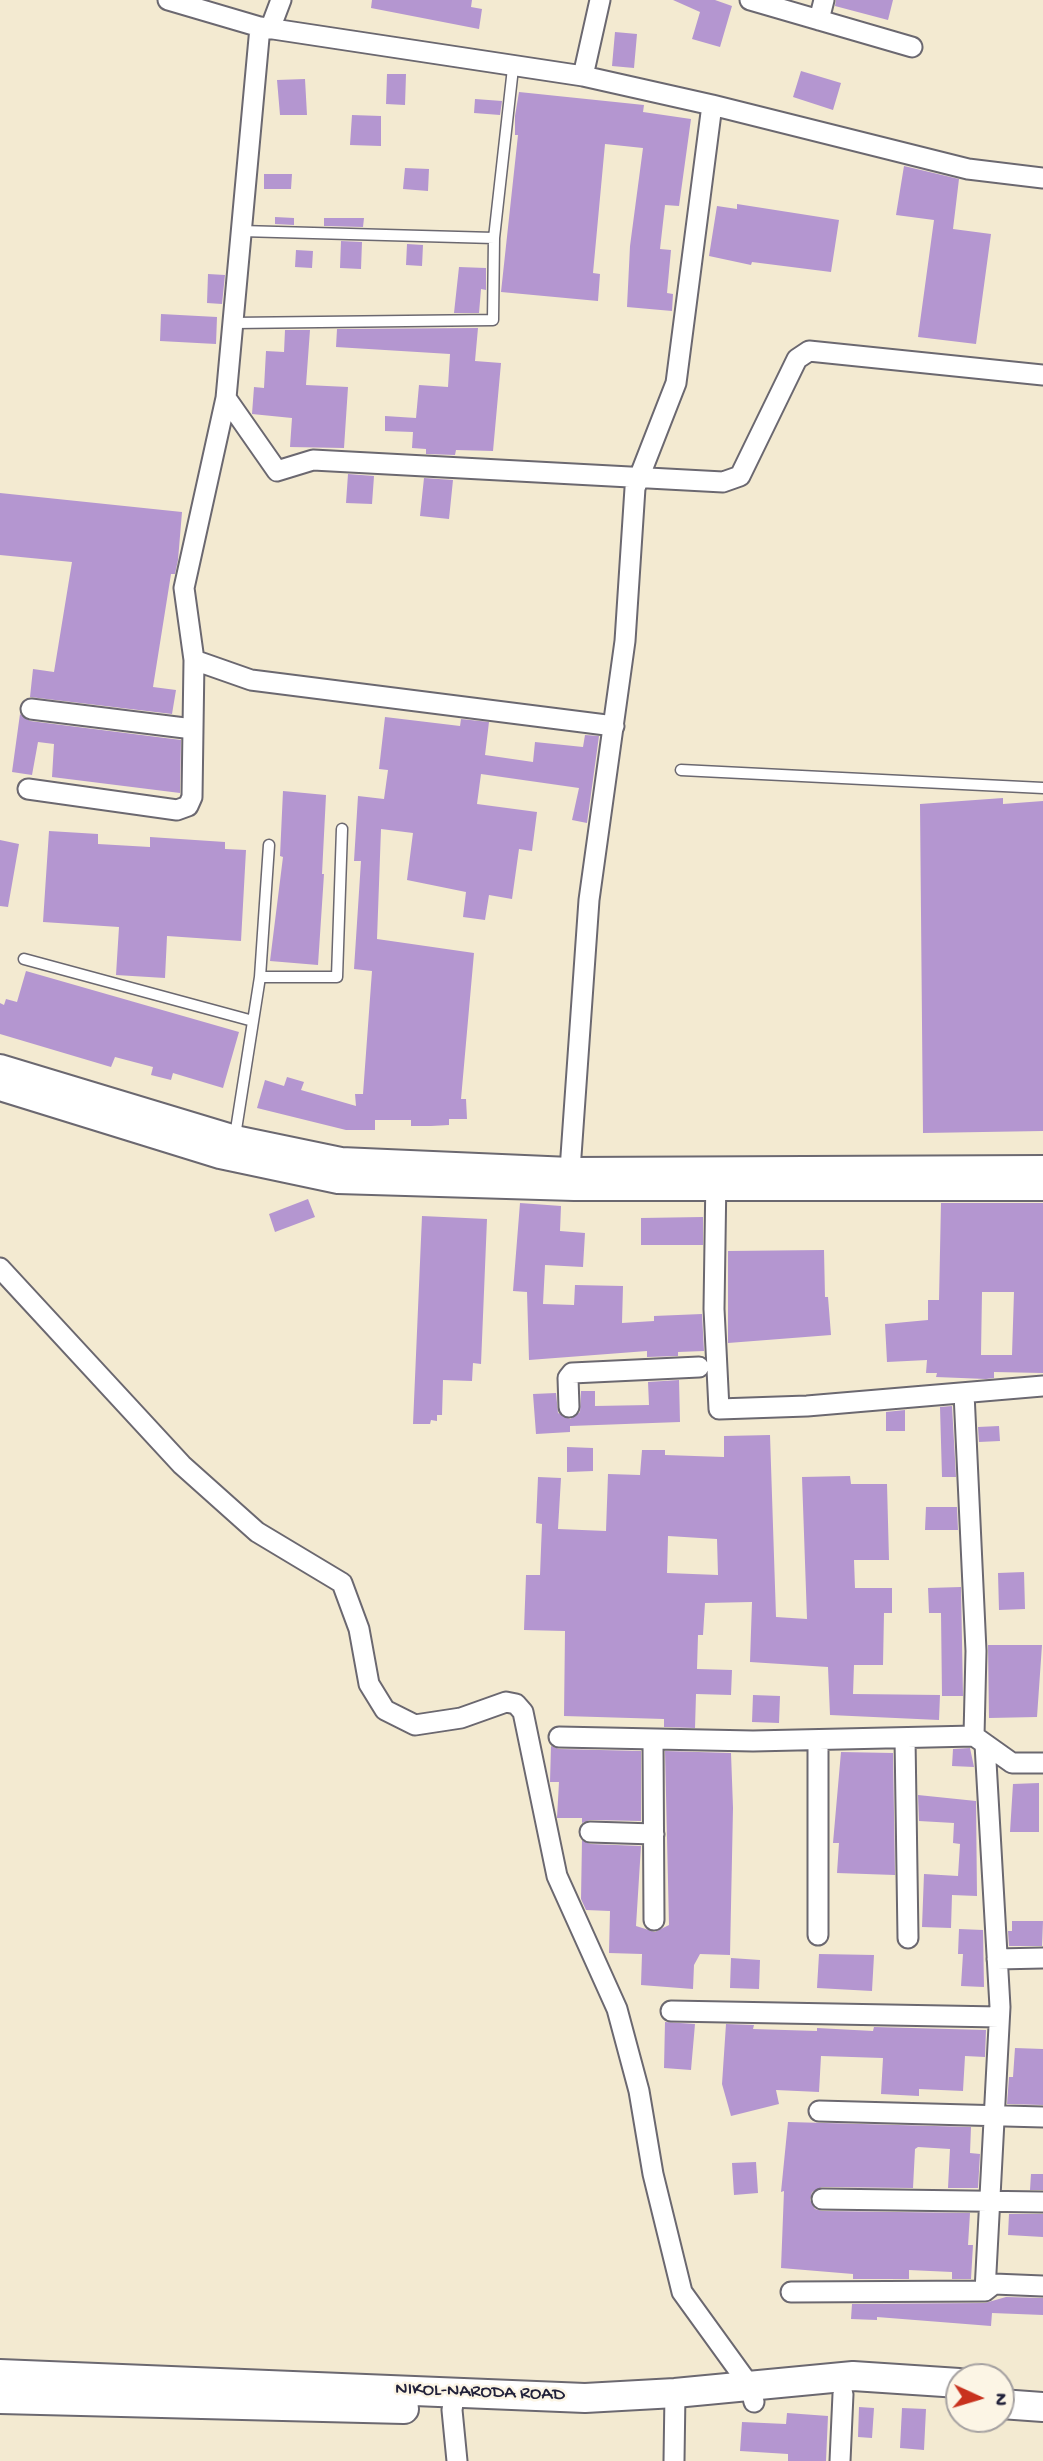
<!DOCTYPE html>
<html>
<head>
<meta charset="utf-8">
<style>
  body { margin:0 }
  #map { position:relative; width:1043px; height:2461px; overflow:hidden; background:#f3ead1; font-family:"Gochi Hand",sans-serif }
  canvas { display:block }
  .north { position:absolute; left:945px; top:2363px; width:70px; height:70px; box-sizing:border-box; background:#fcf5e5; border:2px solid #a5a1a1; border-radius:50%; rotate:94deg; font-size:19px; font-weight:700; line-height:28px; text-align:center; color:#22223b }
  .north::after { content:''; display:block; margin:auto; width:24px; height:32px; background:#c8321e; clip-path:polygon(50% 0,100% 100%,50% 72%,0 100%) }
</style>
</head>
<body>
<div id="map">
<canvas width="1043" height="2461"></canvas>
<div class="north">N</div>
</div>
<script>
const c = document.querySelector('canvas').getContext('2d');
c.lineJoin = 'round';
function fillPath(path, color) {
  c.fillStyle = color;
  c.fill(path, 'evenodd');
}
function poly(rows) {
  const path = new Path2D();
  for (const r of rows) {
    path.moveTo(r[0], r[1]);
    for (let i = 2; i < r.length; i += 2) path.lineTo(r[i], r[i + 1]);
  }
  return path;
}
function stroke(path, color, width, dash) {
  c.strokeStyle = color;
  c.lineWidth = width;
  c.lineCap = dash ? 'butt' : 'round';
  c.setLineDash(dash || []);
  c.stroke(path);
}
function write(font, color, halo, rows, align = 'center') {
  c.font = font + ' "Gochi Hand",sans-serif';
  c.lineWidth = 5;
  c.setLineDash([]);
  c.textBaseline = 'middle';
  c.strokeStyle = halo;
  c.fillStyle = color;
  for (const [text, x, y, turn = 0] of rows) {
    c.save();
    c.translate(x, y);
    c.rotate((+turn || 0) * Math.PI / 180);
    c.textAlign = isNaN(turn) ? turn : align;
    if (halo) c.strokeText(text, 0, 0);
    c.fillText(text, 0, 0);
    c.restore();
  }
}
fillPath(poly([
  [372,0,472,0,471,7,482,9,479,29,371,8],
  [673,0,715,0,732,6,720,47,692,39,700,12],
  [836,0,893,0,888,20,835,6],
  [615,32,637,34,634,68,612,66],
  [801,71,841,83,833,110,793,97],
  [387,74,406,74,405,105,386,104],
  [305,79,307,115,280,115,277,80],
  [519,92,644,105,643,112,691,119,679,206,665,205,660,249,671,250,667,293,673,294,672,311,627,307,630,246,643,148,605,144,593,273,600,274,598,301,501,292,518,135,515,135,515,116],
  [475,99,502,101,500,115,474,113],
  [352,115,381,116,381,146,350,145],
  [904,166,959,179,953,229,991,234,976,344,918,337,934,220,896,215],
  [405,168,429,169,428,191,403,189],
  [264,174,292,174,291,189,264,189],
  [737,204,839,220,831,272,752,262,751,265,709,256,717,206,737,209],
  [275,217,294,218,294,225,275,224],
  [324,218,364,218,363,227,324,226],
  [341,241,362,242,361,269,340,268],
  [407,244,423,245,422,266,406,265],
  [296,250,313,251,312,268,295,267],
  [459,267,486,268,486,290,481,289,479,313,454,313],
  [208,274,225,275,222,304,207,303],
  [161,314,217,317,216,344,160,341],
  [478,328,475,361,501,363,493,451,456,450,455,455,426,454,426,449,412,448,413,432,385,431,385,416,416,418,419,385,448,387,450,354,336,347,337,329],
  [285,330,310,330,306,385,348,387,344,448,290,447,292,418,252,414,254,387,264,388,266,351,284,352],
  [348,474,374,476,372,504,346,503],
  [424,478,453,480,449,519,420,516],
  [0,493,182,512,178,560,175,574,171,574,153,687,176,690,172,714,30,697,33,669,54,672,72,562,0,555],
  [20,714,30,721,181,740,180,793,52,777,54,744,38,742,32,775,12,772],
  [385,717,460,726,461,719,489,722,485,755,533,762,535,742,583,747,585,735,599,736,587,823,572,820,579,788,481,774,477,804,537,812,532,851,519,849,512,899,489,895,485,920,463,917,466,892,407,880,413,833,381,829,377,939,474,953,461,1099,466,1099,467,1119,449,1119,449,1125,431,1126,411,1126,411,1120,375,1120,375,1130,346,1130,257,1108,265,1080,284,1086,287,1077,304,1082,301,1090,356,1106,355,1094,363,1094,372,971,354,969,361,861,354,861,358,796,384,799,388,770,379,769],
  [283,791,326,795,322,874,324,874,318,965,270,961,283,857,280,856],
  [1003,798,1003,804,1043,801,1043,1131,923,1133,920,804],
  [49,831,98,834,98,844,150,847,150,837,225,842,225,849,246,850,241,941,167,936,165,978,116,975,119,927,43,922],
  [0,840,19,844,8,907,0,906],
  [26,971,239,1032,223,1088,173,1073,171,1080,151,1075,153,1067,115,1057,111,1067,0,1034,0,1003,4,1005,6,999,17,1002],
  [308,1199,315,1217,275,1232,269,1214],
  [520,1203,561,1206,560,1231,585,1233,583,1267,545,1265,543,1304,574,1305,575,1285,623,1286,622,1323,654,1321,654,1316,702,1314,704,1351,678,1352,678,1356,647,1357,647,1351,529,1360,527,1292,513,1291],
  [941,1203,1043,1203,1043,1373,994,1372,994,1378,986,1379,936,1377,937,1373,926,1373,927,1360,887,1362,885,1324,928,1320,928,1300,939,1300],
  [982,1292,1014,1292,1012,1355,981,1355],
  [422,1216,487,1219,481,1364,473,1363,472,1381,443,1380,442,1415,437,1415,437,1421,431,1420,430,1424,413,1424],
  [703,1217,703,1245,641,1245,641,1218],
  [824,1250,825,1297,828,1297,831,1335,728,1343,728,1251],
  [679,1380,680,1422,570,1426,570,1432,536,1434,533,1394,556,1393,558,1413,570,1419,580,1412,581,1391,595,1391,595,1406,649,1405,648,1382],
  [952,1406,956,1477,942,1477,940,1407],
  [905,1410,905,1431,886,1431,886,1412],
  [999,1426,1000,1441,979,1442,978,1427],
  [770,1435,776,1617,807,1619,802,1477,850,1476,851,1484,887,1484,889,1560,854,1560,855,1588,892,1588,892,1613,884,1613,883,1665,854,1665,853,1694,940,1695,939,1720,830,1715,828,1667,750,1662,752,1602,705,1603,703,1635,698,1635,697,1669,732,1670,731,1695,696,1694,695,1728,664,1727,664,1719,564,1716,565,1631,524,1630,526,1575,540,1575,542,1524,536,1523,538,1477,561,1478,558,1529,606,1531,608,1474,640,1475,642,1450,665,1450,665,1455,724,1457,724,1436],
  [668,1536,717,1539,718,1575,667,1573],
  [567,1447,593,1448,593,1471,567,1472],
  [926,1507,957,1507,958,1530,925,1530],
  [1024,1572,1025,1609,999,1610,998,1573],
  [961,1587,963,1696,942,1696,941,1613,929,1613,928,1588],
  [988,1645,1042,1645,1037,1717,989,1718],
  [753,1695,780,1696,779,1723,752,1722],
  [551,1746,559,1749,641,1751,641,1821,590,1820,582,1823,582,1818,557,1818,559,1782,550,1782],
  [970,1748,974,1767,952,1766,953,1749],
  [665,1751,731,1753,733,1808,730,1955,700,1954,694,1965,693,1989,641,1985,642,1954,609,1953,610,1911,586,1910,581,1899,582,1840,590,1844,641,1846,636,1926,655,1932,669,1925],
  [841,1752,893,1753,895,1875,837,1873,839,1843,833,1843],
  [1039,1783,1039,1832,1010,1832,1013,1784],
  [918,1795,976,1801,977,1896,952,1895,951,1928,922,1927,924,1874,958,1876,960,1844,953,1843,954,1823,919,1821],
  [1012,1921,1043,1921,1042,1946,1009,1946,1008,1931,1012,1931],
  [959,1929,983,1930,984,1987,961,1986,963,1954,958,1954],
  [819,1954,874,1955,872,1991,817,1988],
  [731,1958,760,1960,759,1989,730,1988],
  [665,2022,695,2024,691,2070,664,2068],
  [726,2024,754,2025,753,2029,817,2031,817,2028,873,2031,874,2027,986,2030,985,2057,965,2056,963,2091,919,2089,919,2096,881,2094,883,2058,821,2056,819,2092,776,2090,779,2104,731,2116,722,2084],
  [1015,2048,1043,2049,1043,2105,1007,2104,1009,2077,1013,2077],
  [788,2122,971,2127,970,2153,980,2154,978,2188,948,2188,950,2149,918,2147,915,2149,913,2188,822,2187,812,2192,810,2200,815,2209,822,2211,970,2213,968,2245,973,2245,971,2279,952,2279,952,2272,909,2270,909,2279,853,2279,853,2274,781,2268,784,2191,781,2192],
  [756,2162,758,2193,734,2195,732,2163],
  [1031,2174,1043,2174,1043,2190,1030,2190],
  [1009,2214,1043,2214,1043,2237,1008,2235],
  [1006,2297,1043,2298,1043,2315,992,2313,991,2326,877,2317,877,2320,851,2319,852,2304,985,2303],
  [859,2407,874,2408,872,2438,858,2437],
  [902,2408,926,2409,924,2450,900,2448],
  [787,2413,828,2416,826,2461,788,2461,788,2454,740,2451,742,2422,786,2424]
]), '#b496d0');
const service = poly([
  [241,231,494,238],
  [233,323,493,320,494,238,513,68],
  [681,770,1043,788],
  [24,959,253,1021],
  [260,977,337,977,342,829],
  [235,1136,260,977,269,845]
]);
const minor = poly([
  [168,0,260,27,583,76,712,105,676,383,635,488,625,641,589,900,570,1170],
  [750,0,912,47],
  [819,20,824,0],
  [260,27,226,398,277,471,313,460,723,482,740,476,797,359,809,351,1043,375],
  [270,29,281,0],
  [583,76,600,0],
  [712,105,968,169,1043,178],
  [226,398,184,588,194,660,251,680,614,726],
  [31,709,193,729],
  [28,789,177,810,188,806,192,797,194,660],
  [716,1175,714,1309,719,1409,807,1406,1043,1386],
  [0,1268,182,1465,257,1532,342,1583,359,1629,369,1684,385,1710,415,1725,461,1718,506,1702,516,1704,523,1712,557,1876,617,2009,639,2091,653,2174,682,2292,750,2386,754,2402],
  [964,1393,976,1651,974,1736],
  [569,1407,568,1378,572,1373,699,1367],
  [559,1737,753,1741,974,1736,1012,1763,1043,1763],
  [905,1738,908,1938],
  [818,1740,818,1935],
  [653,1742,654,1920],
  [590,1832,654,1834],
  [997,1959,1043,1958],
  [671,2011,999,2017],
  [819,2111,1043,2117],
  [822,2199,1043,2202],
  [985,2291,994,2284,1043,2286],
  [791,2292,985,2291,1000,2007,985,1744],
  [455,2392,452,2410,457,2461],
  [674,2461,675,2393],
  [840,2461,843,2394]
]);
const tertiary = poly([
  [0,1067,235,1138,341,1160,570,1170,1043,1168],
  [0,1088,220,1156,338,1181,574,1188,1043,1188]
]);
const secondary = poly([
  [0,2374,585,2398,675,2393,853,2376,959,2383],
  [0,2399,404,2409],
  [1001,2404,1043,2407]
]);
stroke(service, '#6b6870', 13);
stroke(minor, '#6b6870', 23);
stroke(tertiary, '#6b6870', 28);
stroke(secondary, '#6b6870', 32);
stroke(service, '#fff', 10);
stroke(minor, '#fff', 19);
stroke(tertiary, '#fff', 24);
stroke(secondary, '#fff', 28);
write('19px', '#22223b', '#fcf5e5', [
  ["NIKOL-NARODA ROAD",480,2393,2]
]);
</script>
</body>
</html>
